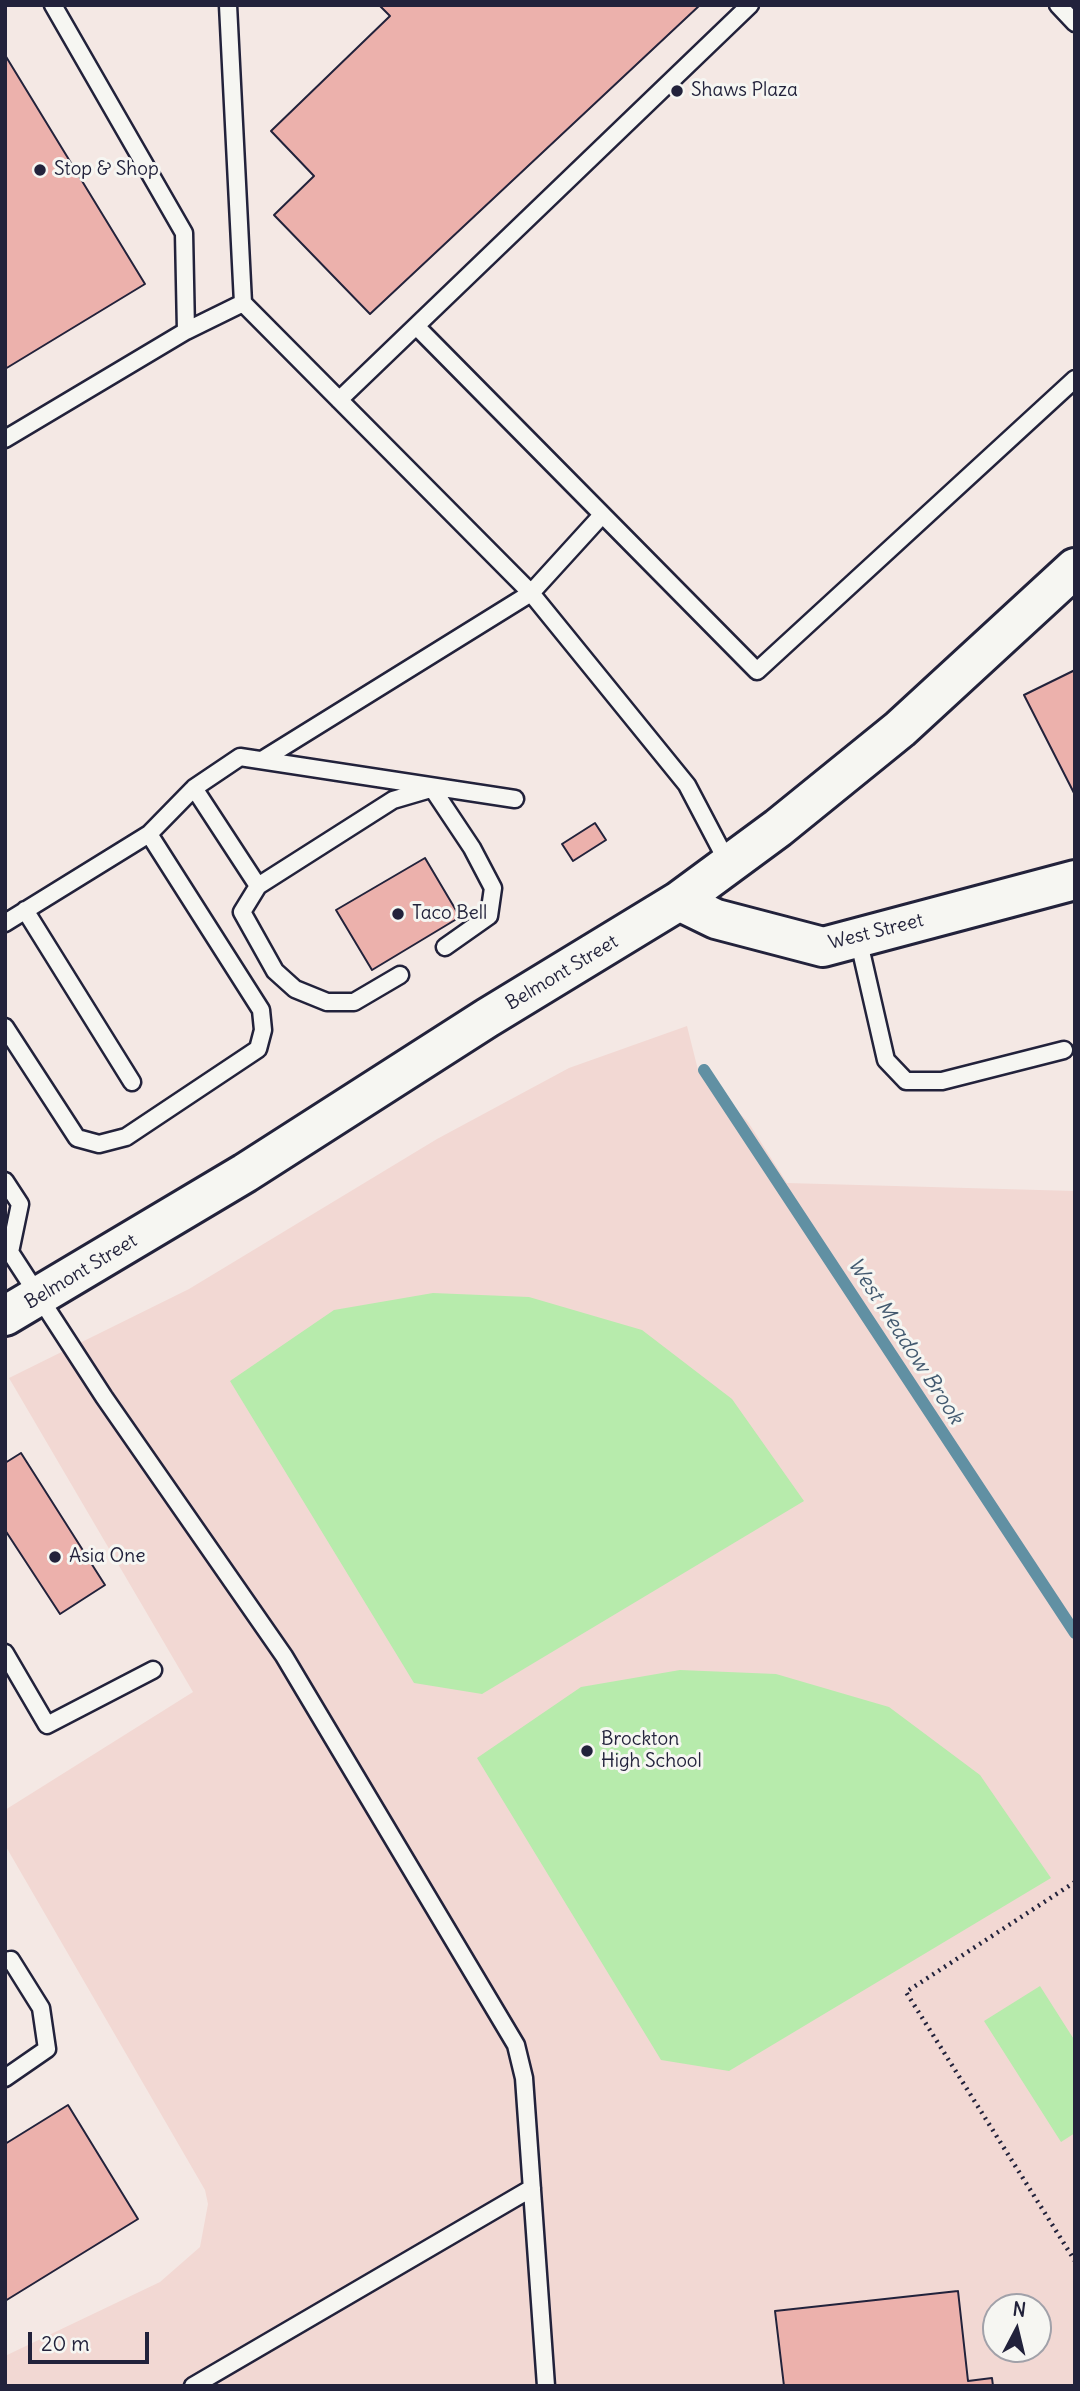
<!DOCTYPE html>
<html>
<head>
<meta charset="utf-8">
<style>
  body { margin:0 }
  #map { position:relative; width:1080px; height:2391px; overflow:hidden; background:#f4e8e4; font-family:Delius,sans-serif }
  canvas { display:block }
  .frame { position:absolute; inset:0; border:7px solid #22223b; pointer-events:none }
  .north { position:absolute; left:982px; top:2293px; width:70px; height:70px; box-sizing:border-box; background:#f6f6f2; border:2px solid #a1a1a9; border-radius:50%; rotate:7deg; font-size:19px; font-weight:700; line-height:28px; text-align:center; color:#22223b }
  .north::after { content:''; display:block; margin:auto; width:24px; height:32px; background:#22223b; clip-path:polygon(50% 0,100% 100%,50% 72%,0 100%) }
  .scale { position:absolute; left:28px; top:2332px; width:121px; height:32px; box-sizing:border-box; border:4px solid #22223b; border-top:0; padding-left:9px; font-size:21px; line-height:24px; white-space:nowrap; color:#22223b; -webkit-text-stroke:5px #f6f6f2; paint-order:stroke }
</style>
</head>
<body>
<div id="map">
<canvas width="1080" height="2391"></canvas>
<div class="frame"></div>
<div class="north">N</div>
<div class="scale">20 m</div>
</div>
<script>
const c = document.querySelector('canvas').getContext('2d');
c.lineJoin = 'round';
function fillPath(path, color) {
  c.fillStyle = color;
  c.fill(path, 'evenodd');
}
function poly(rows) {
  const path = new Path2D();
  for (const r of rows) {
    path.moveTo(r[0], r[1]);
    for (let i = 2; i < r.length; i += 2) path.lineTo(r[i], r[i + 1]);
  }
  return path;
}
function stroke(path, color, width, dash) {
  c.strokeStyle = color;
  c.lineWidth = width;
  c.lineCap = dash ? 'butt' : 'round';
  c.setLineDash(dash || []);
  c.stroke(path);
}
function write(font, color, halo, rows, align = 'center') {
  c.font = font + ' Delius,sans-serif';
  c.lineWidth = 6;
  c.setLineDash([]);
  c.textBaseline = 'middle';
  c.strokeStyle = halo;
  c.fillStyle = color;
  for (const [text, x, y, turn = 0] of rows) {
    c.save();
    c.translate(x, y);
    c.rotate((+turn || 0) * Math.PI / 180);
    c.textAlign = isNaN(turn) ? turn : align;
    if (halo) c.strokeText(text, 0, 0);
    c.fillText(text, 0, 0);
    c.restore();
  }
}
fillPath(poly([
  [687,1026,698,1070,748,1122,787,1183,1075,1191,1075,2386,5,2386,5,2356,160,2282,200,2247,208,2204,205,2190,5,1845,5,1810,193,1692,9,1378,189,1289,437,1139,569,1068],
  [996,2307,1038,2307,1038,2349,996,2349]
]), '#f2d8d3');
fillPath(poly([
  [433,1293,529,1297,642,1330,732,1399,804,1501,482,1694,414,1683,230,1381,334,1310],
  [680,1670,776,1674,889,1707,980,1775,1051,1878,729,2071,661,2060,477,1758,581,1687],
  [1040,1986,1075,2041,1075,2133,1061,2142,984,2021]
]), '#b7ebac');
stroke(poly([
  [704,1070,1075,1633]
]), '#6190a3', 12);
const building = poly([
  [379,5,700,5,370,314,274,215,314,176,271,131,390,16,379,5],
  [5,55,145,284,5,369,5,55],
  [1075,670,1075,795,1024,695,1075,670],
  [595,823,606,840,573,861,562,844,595,823],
  [425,858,460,917,372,970,336,910,425,858],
  [21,1453,105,1585,60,1614,5,1530,5,1463,21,1453],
  [68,2105,138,2219,5,2301,5,2144,68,2105],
  [958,2291,968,2381,992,2378,993,2386,784,2386,775,2311,958,2291]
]);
fillPath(building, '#ecb1ac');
stroke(building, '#22223b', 2);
const lane = poly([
  [53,5,184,233,186,331],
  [228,5,243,303,531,593,687,785,729,865],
  [1058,5,1075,23],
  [416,326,757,671,1075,379],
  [339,400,750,5],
  [5,439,186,331,243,303],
  [262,760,531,593,602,515],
  [194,788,258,886,393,800,427,790],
  [432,788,472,848,493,888,489,916,445,947],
  [258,886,242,912,275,971,295,989,327,1002,354,1002,400,975],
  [25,910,132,1082],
  [5,923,149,834,194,788,240,757,515,799],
  [858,938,886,1060,906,1081,942,1081,1064,1050],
  [5,1027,77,1138,99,1144,126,1137,258,1049,263,1030,261,1010,149,834],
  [5,1181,20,1204,10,1252],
  [5,1250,10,1252,104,1397,284,1656,516,2045,524,2078,546,2386],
  [5,1653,47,1725,153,1670],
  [5,1961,11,1960,41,2008,47,2049,5,2078],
  [193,2386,532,2188]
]);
const secondary = poly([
  [679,901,716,919,823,947,1075,880],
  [5,1316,245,1173,487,1018,679,901,778,828,900,729,1075,568]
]);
stroke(lane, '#22223b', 21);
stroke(secondary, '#22223b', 44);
stroke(poly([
  [1075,1882,906,1992,1075,2261]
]), '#22223b', 4.5, [2, 5]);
stroke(lane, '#f6f6f2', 16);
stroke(secondary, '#f6f6f2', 38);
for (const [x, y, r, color] of [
  [677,91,7,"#22223b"],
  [40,170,7,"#22223b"],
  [398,914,7,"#22223b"],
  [55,1557,7,"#22223b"],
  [587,1751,7,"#22223b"]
]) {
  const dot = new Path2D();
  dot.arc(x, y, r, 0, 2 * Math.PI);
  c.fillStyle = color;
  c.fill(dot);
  stroke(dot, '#f6f6f2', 2.5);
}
write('19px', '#22223b', '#f6f6f2', [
  ["Shaws Plaza",691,91],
  ["Stop & Shop",54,170],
  ["Taco Bell",412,914],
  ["Asia One",69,1557],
  ["Brockton",601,1740],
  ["High School",601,1762]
], 'left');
write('19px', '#22223b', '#f6f6f2', [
  ["West Street",876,932,-14],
  ["Belmont Street",562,973,-31],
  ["Belmont Street",81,1272,-31]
]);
write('italic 21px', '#42596f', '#f6f6f2', [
  ["West Meadow Brook",905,1341,57]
]);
</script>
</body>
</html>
